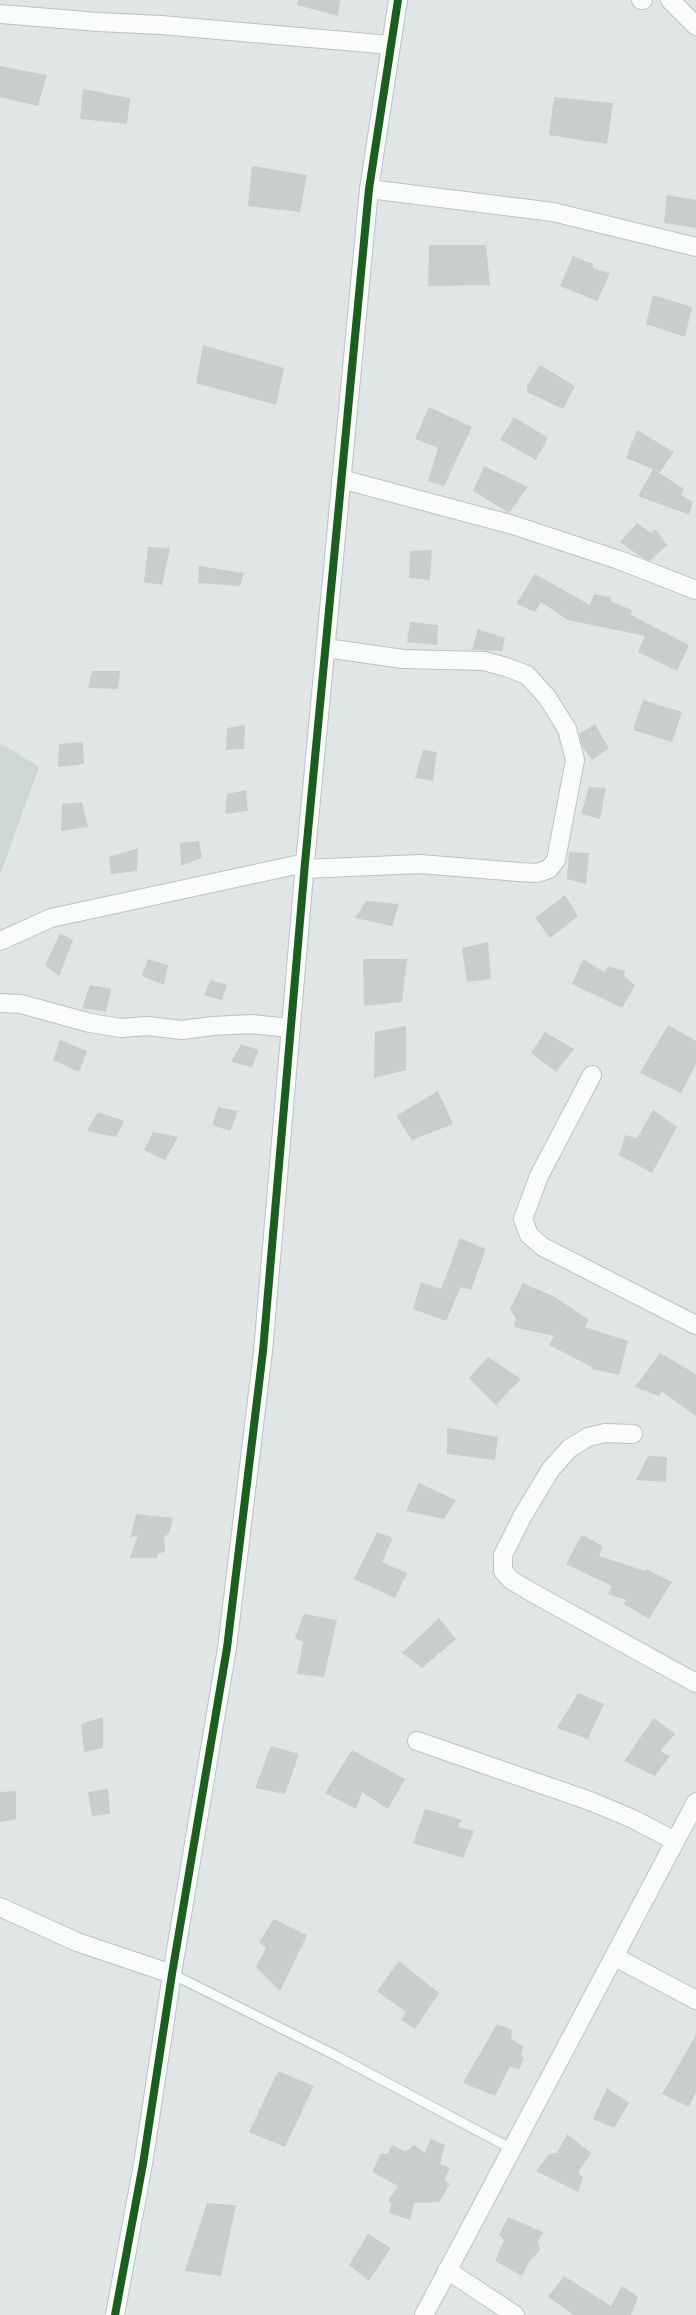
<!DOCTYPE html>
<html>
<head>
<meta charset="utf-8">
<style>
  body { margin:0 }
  canvas { display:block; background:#e0e6e5 }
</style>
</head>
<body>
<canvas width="696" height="2315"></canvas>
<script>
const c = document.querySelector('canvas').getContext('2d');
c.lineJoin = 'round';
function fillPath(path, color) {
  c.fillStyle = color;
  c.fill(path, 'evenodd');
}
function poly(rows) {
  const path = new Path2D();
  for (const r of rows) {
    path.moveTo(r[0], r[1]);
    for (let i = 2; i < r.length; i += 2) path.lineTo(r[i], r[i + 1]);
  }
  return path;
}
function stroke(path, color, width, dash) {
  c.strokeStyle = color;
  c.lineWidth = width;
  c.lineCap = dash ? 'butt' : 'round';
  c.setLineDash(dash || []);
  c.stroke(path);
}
fillPath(poly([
  [0,743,39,767,0,875]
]), '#cdd8d6');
fillPath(poly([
  [298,0,340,0,338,16,297,5],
  [0,66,47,75,38,106,0,97],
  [83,89,130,98,127,124,80,119],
  [554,97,613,103,607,144,549,135],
  [252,166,307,175,300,212,248,206],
  [667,195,696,200,696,228,664,223],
  [429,245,486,245,490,285,428,286],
  [573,256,593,264,593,268,610,273,597,301,560,286],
  [653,295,692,307,685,337,646,324],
  [203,345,284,368,276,405,196,383],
  [540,365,575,386,563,409,527,392,527,386],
  [429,407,472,427,444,486,428,481,438,448,415,439],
  [514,417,548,438,536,460,500,440],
  [637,430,674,452,660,472,626,458],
  [484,466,528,487,509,513,473,491],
  [653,469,684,489,681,495,693,502,689,515,638,496],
  [637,523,651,533,655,529,667,545,650,561,641,557,620,542],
  [148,547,170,548,162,585,144,582],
  [432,550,430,580,409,578,410,551],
  [199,566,244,573,240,586,198,583],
  [535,574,590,605,594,594,611,597,610,601,632,610,631,615,689,645,677,671,638,652,645,636,568,620,541,602,535,612,516,604],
  [410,622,438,625,437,645,407,642],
  [478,629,505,638,502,651,472,650],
  [92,671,120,671,118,689,88,688],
  [643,700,682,712,672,742,633,730],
  [595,724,609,748,592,760,582,746,579,734],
  [245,725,244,749,226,750,227,728],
  [83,742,84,764,58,767,59,744],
  [423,750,437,752,433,781,415,778],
  [589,787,606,788,600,819,581,814],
  [246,790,248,811,225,814,227,794],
  [82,802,88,827,61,831,62,804],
  [199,841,202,858,181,866,180,843],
  [138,848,137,871,111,874,109,857],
  [569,852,589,853,586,884,567,879],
  [565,895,578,916,550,938,535,918],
  [366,901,399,904,392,926,355,918],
  [60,933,73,940,59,976,45,965],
  [488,942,491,979,467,982,462,948],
  [148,959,168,965,164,985,142,976],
  [363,959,407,959,402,1002,364,1006],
  [583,959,604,972,608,966,625,971,624,976,635,985,622,1008,572,984],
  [211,980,227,985,222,1000,204,995],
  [90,985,111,989,106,1012,82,1008],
  [668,1025,696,1041,696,1064,681,1093,640,1073],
  [406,1026,406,1070,374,1078,375,1032],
  [545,1032,574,1049,556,1072,531,1053],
  [60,1040,87,1051,79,1072,53,1060],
  [241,1044,259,1050,252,1067,231,1062],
  [438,1091,453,1124,412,1140,396,1116],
  [218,1107,238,1111,230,1131,212,1125],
  [653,1110,677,1127,652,1173,619,1155,625,1135,637,1138],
  [98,1112,124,1121,116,1137,87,1131],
  [153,1132,178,1137,165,1160,144,1150],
  [460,1238,486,1249,471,1290,461,1287,446,1321,413,1309,421,1282,441,1289],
  [523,1283,555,1297,589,1320,585,1327,628,1341,619,1375,592,1369,592,1367,549,1345,554,1336,514,1327,516,1318,510,1309],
  [660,1353,696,1374,696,1416,662,1392,659,1396,635,1387],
  [488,1357,521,1379,496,1405,469,1378],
  [447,1428,498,1437,495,1460,447,1454],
  [648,1456,667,1457,666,1482,636,1480],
  [419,1483,456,1500,444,1519,406,1511],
  [136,1514,173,1518,169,1533,164,1538,165,1552,159,1553,156,1558,130,1558,138,1535,130,1538],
  [377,1532,393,1538,382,1562,407,1573,395,1598,354,1579],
  [582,1535,603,1546,599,1556,645,1571,646,1569,672,1582,649,1619,624,1604,626,1600,608,1594,612,1586,566,1564],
  [304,1614,337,1620,324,1677,297,1674,303,1642,295,1638],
  [439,1618,456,1639,422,1668,402,1653],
  [578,1693,604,1704,588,1739,557,1728],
  [103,1717,103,1748,84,1752,81,1724],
  [654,1718,675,1734,660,1751,670,1756,655,1776,624,1761],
  [271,1746,299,1754,285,1794,255,1788],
  [352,1750,405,1779,388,1809,362,1792,356,1809,325,1793],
  [108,1789,110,1814,92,1816,88,1792],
  [16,1791,16,1819,0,1822,0,1792],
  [425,1809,462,1820,457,1827,474,1831,463,1858,413,1843],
  [274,1919,307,1935,280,1991,256,1967,266,1948,259,1942],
  [399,1961,439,1993,415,2029,401,2020,406,2012,377,1991],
  [497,2024,512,2030,511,2039,523,2046,521,2055,524,2058,519,2070,510,2066,495,2096,463,2083],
  [696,2035,696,2092,689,2107,662,2094],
  [278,2071,314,2086,285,2147,249,2132],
  [607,2088,629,2103,614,2128,593,2119],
  [567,2134,591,2153,578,2173,583,2177,578,2192,536,2171,549,2154,557,2153],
  [431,2139,445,2145,440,2164,450,2168,444,2180,450,2184,439,2202,414,2203,410,2220,389,2213,391,2204,388,2201,398,2186,372,2172,381,2153,387,2154,393,2145,406,2152,414,2145,425,2153],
  [207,2203,236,2205,221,2276,185,2271],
  [508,2217,543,2232,538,2241,540,2250,529,2262,522,2276,495,2261,504,2240,499,2235],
  [368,2234,391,2248,369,2281,349,2265],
  [564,2276,611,2306,622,2286,638,2297,631,2315,574,2315,548,2297]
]), '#c7cecc');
const lane = poly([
  [172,1974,333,2054,512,2149]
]);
const street = poly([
  [641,0,643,0],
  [670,0,696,26],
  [0,14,98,22,161,25,391,45],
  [369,189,553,212,696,247],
  [341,479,513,525,619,560,696,590],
  [304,869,420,864,519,872,537,873,549,869,556,860,575,760,567,729,547,697,527,675,506,667,484,661,403,659,326,648],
  [0,941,51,918,305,863],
  [0,1003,21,1004,90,1023,121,1028,147,1026,182,1030,213,1026,251,1024,290,1028],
  [592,1075,539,1176,523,1219,529,1235,543,1247,696,1325],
  [633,1434,605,1433,588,1437,570,1448,551,1469,522,1517,503,1555,503,1571,511,1580,533,1593,696,1683],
  [417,1741,590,1801,633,1819,675,1841],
  [0,1907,77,1942,172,1974],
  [615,1957,696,2000],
  [447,2270,515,2315],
  [115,2315,143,2164,172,1974,227,1648,263,1351,305,863,369,189,398,0],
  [424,2315,696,1802]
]);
stroke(lane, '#bdc3c2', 11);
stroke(street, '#bdc3c2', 20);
stroke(lane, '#fafbfb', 9);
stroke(street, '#fafbfb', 18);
stroke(poly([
  [115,2315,143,2164,172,1974,227,1648,263,1351,305,863,369,189,398,0]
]), '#1b5e20', 8);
</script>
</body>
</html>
